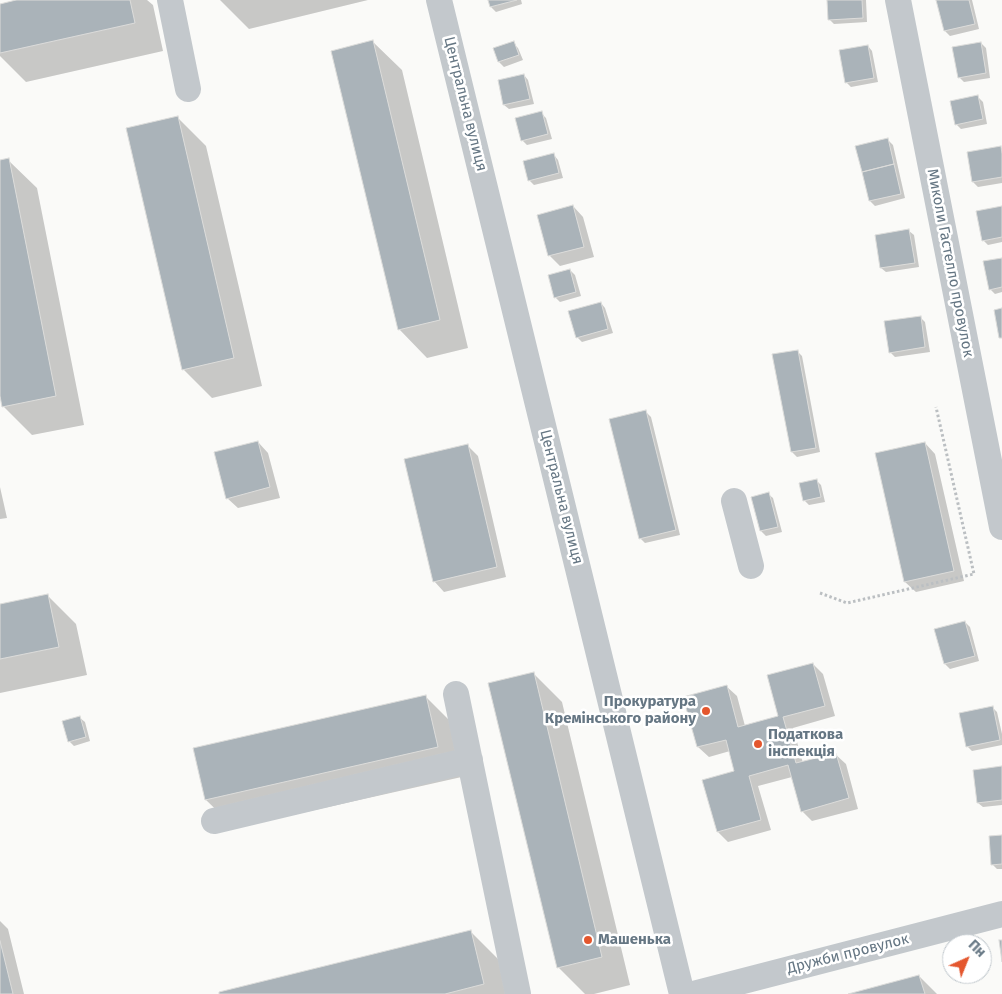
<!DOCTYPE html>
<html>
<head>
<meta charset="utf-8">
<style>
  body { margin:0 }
  #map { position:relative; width:1002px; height:994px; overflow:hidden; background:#fafaf8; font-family:"Fira Sans",sans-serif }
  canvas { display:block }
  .north { position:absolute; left:942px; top:934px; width:50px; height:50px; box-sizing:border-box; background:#fff; border:1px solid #c1c8cd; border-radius:50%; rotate:44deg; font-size:14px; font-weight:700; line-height:20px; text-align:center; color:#657683 }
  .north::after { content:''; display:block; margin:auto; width:18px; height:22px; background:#e4572e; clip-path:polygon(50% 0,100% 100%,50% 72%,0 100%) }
</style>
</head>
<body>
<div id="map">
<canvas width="1002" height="994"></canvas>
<div class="north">Пн</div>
</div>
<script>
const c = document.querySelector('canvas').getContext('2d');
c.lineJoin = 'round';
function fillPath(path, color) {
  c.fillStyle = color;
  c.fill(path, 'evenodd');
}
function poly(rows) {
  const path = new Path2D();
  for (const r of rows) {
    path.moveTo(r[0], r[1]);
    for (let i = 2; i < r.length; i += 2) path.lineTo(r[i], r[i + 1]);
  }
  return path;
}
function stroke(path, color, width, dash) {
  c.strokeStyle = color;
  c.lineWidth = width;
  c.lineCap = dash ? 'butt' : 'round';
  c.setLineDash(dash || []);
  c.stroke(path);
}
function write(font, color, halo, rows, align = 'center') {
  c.font = font + ' "Fira Sans",sans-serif';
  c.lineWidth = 5;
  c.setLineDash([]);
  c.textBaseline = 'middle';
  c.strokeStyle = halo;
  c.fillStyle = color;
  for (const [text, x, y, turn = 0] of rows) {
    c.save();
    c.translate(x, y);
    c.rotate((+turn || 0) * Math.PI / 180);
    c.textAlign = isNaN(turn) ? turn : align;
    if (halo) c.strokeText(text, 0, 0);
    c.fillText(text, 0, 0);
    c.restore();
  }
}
fillPath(poly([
  [22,0,147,0,153,5,163,51,26,82,0,56,0,5],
  [220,0,368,0,249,29],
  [489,0,521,0,522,4,496,12,491,7],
  [828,0,866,0,867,22,834,24,829,19],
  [938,0,972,0,979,29,950,36,945,31],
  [373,42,402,70,468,348,427,358,399,329],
  [513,43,518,48,523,60,504,67,499,62],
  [981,43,986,48,990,78,964,82,959,77],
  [868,46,872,51,878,82,851,87,846,82],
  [524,75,528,80,534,104,509,109,504,105],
  [978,97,983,102,987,124,961,129,956,124],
  [541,113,546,118,552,139,527,145,522,140],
  [177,117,206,146,262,386,212,398,183,369],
  [888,140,893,145,905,198,875,206,870,201],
  [1000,147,1002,149,1002,183,978,187,973,182],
  [554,155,558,160,563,178,534,185,529,180],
  [8,160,37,188,84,425,32,435,3,406,0,390,0,161],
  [573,206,583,217,594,257,560,266,550,256,539,216],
  [1002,208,1002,242,988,245,983,240],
  [909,231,914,235,919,267,886,272,881,268],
  [1002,259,1002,292,995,294,990,289],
  [570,270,575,275,581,296,560,302,555,297],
  [601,303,605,308,613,333,582,342,577,337],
  [920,317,925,322,930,352,895,357,890,352],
  [797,351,802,356,820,452,797,457,792,452],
  [646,412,651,417,680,535,645,543,640,538],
  [258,442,268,453,280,498,238,508,227,498],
  [925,443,935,454,964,581,916,592,905,582],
  [468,446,478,456,506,577,444,592,434,581],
  [816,480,821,485,825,502,809,505,804,500],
  [0,487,7,518,0,519],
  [768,494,773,498,782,532,766,536,761,531],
  [48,596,76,624,87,675,0,693,0,605],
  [965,622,970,627,979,661,950,669,945,664],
  [813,664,823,674,835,716,793,728,803,763,835,754,846,764,858,809,812,821,802,811,792,777,758,786,771,830,728,842,718,832,736,772,730,751,709,757,698,747,684,698,726,686,737,696,745,726,780,716],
  [533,673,562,702,630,985,594,994,585,994,558,967],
  [426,697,454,725,466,776,235,828,206,800],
  [992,707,997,712,1002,734,1002,745,972,751,967,746],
  [80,718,85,722,90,741,74,746,69,741],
  [1002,768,1002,805,983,807,978,803],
  [1002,836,1002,869,997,869,992,864],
  [0,921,8,929,24,994,0,994],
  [470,931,499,960,508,994,221,994],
  [919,976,937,994,853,994]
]), '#0003');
const building = poly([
  [16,0,130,0,135,23,0,53,0,4,16,0],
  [488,0,517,0,490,7,488,0],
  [827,0,862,0,863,18,828,20,827,0],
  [936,0,969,0,975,24,944,31,936,0],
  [373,40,440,320,398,330,331,51,373,40],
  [514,41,519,55,498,62,493,48,514,41],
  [981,42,986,73,958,78,952,47,981,42],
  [868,45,874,78,845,83,839,50,868,45],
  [524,74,530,99,503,105,498,80,524,74],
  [978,95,983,119,955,125,950,101,978,95],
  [542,111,548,134,521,141,515,118,542,111],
  [178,116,234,358,182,370,126,128,178,116],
  [888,138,894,164,862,172,855,146,888,138],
  [1001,146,1002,154,1002,177,972,182,967,152,1001,146],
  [554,153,559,173,528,181,523,161,554,153],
  [9,158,56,396,2,407,0,396,0,160,9,158],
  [894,164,901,194,869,201,862,172,894,164],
  [573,205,584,247,548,256,537,215,573,205],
  [1002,206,1002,237,982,241,976,211,1002,206],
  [909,229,915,263,880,268,875,235,909,229],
  [1002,258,1002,287,989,290,983,261,1002,258],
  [570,269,576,292,554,298,548,275,570,269],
  [601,302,608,329,576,338,568,311,601,302],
  [1002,308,1002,338,999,338,994,310,1002,308],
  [921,316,925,347,889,353,884,321,921,316],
  [798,350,816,448,791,452,772,354,798,350],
  [646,410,676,530,639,539,609,419,646,410],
  [258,441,270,487,226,499,214,452,258,441],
  [925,442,954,571,904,582,875,453,925,442],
  [468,444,497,567,433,582,404,459,468,444],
  [817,479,821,497,803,501,799,483,817,479],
  [769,492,778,527,760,531,751,497,769,492],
  [48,594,59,647,0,659,0,604,48,594],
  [965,621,975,656,944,664,934,629,965,621],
  [813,663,825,706,783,717,796,763,836,753,849,798,801,812,788,765,749,776,761,820,717,832,702,780,734,771,726,740,697,747,683,697,727,685,738,727,778,716,767,675,813,663],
  [534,672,602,957,557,968,488,683,534,672],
  [426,695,438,747,205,800,193,748,426,695],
  [993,706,1000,740,966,747,959,713,993,706],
  [80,716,86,737,68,742,62,721,80,716],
  [1002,766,1002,800,977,803,973,770,1002,766],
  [1002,835,1002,864,991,865,989,836,1002,835],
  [471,930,484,984,445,994,219,994,219,992,471,930],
  [999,940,1002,940,1002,962,999,940],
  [0,941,13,994,0,994,0,941],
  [919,975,925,994,848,994,919,975]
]);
fillPath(building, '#aab3b9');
stroke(building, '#dcdcda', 1);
stroke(poly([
  [820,593,847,603,974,574,936,407]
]), '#bbbfc2', 3, [2.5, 2.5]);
stroke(poly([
  [170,0,188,89],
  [439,0,682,994],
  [898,0,1002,527],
  [734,501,751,566],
  [456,694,518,994],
  [214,821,470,760],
  [693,994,1002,914]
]), '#c3c8cc', 26);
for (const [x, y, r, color] of [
  [706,711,5,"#e4572e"],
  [758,744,5,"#e4572e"],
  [588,940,5,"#e4572e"]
]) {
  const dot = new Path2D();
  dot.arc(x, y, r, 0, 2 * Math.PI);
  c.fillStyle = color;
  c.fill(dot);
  stroke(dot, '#fff', 2);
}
write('15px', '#657683', '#fff', [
  ["Центральна вулиця",465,104,76],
  ["Миколи Гастелло провулок",950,263,79],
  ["Центральна вулиця",561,497,76],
  ["Дружби провулок",848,954,-14]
]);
write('bold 15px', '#657683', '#fff', [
  ["Прокуратура",696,702,"right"],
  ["Кремінського району",696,719,"right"],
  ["Податкова",768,735],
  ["інспекція",768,752],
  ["Машенька",598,940]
], 'left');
</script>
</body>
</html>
